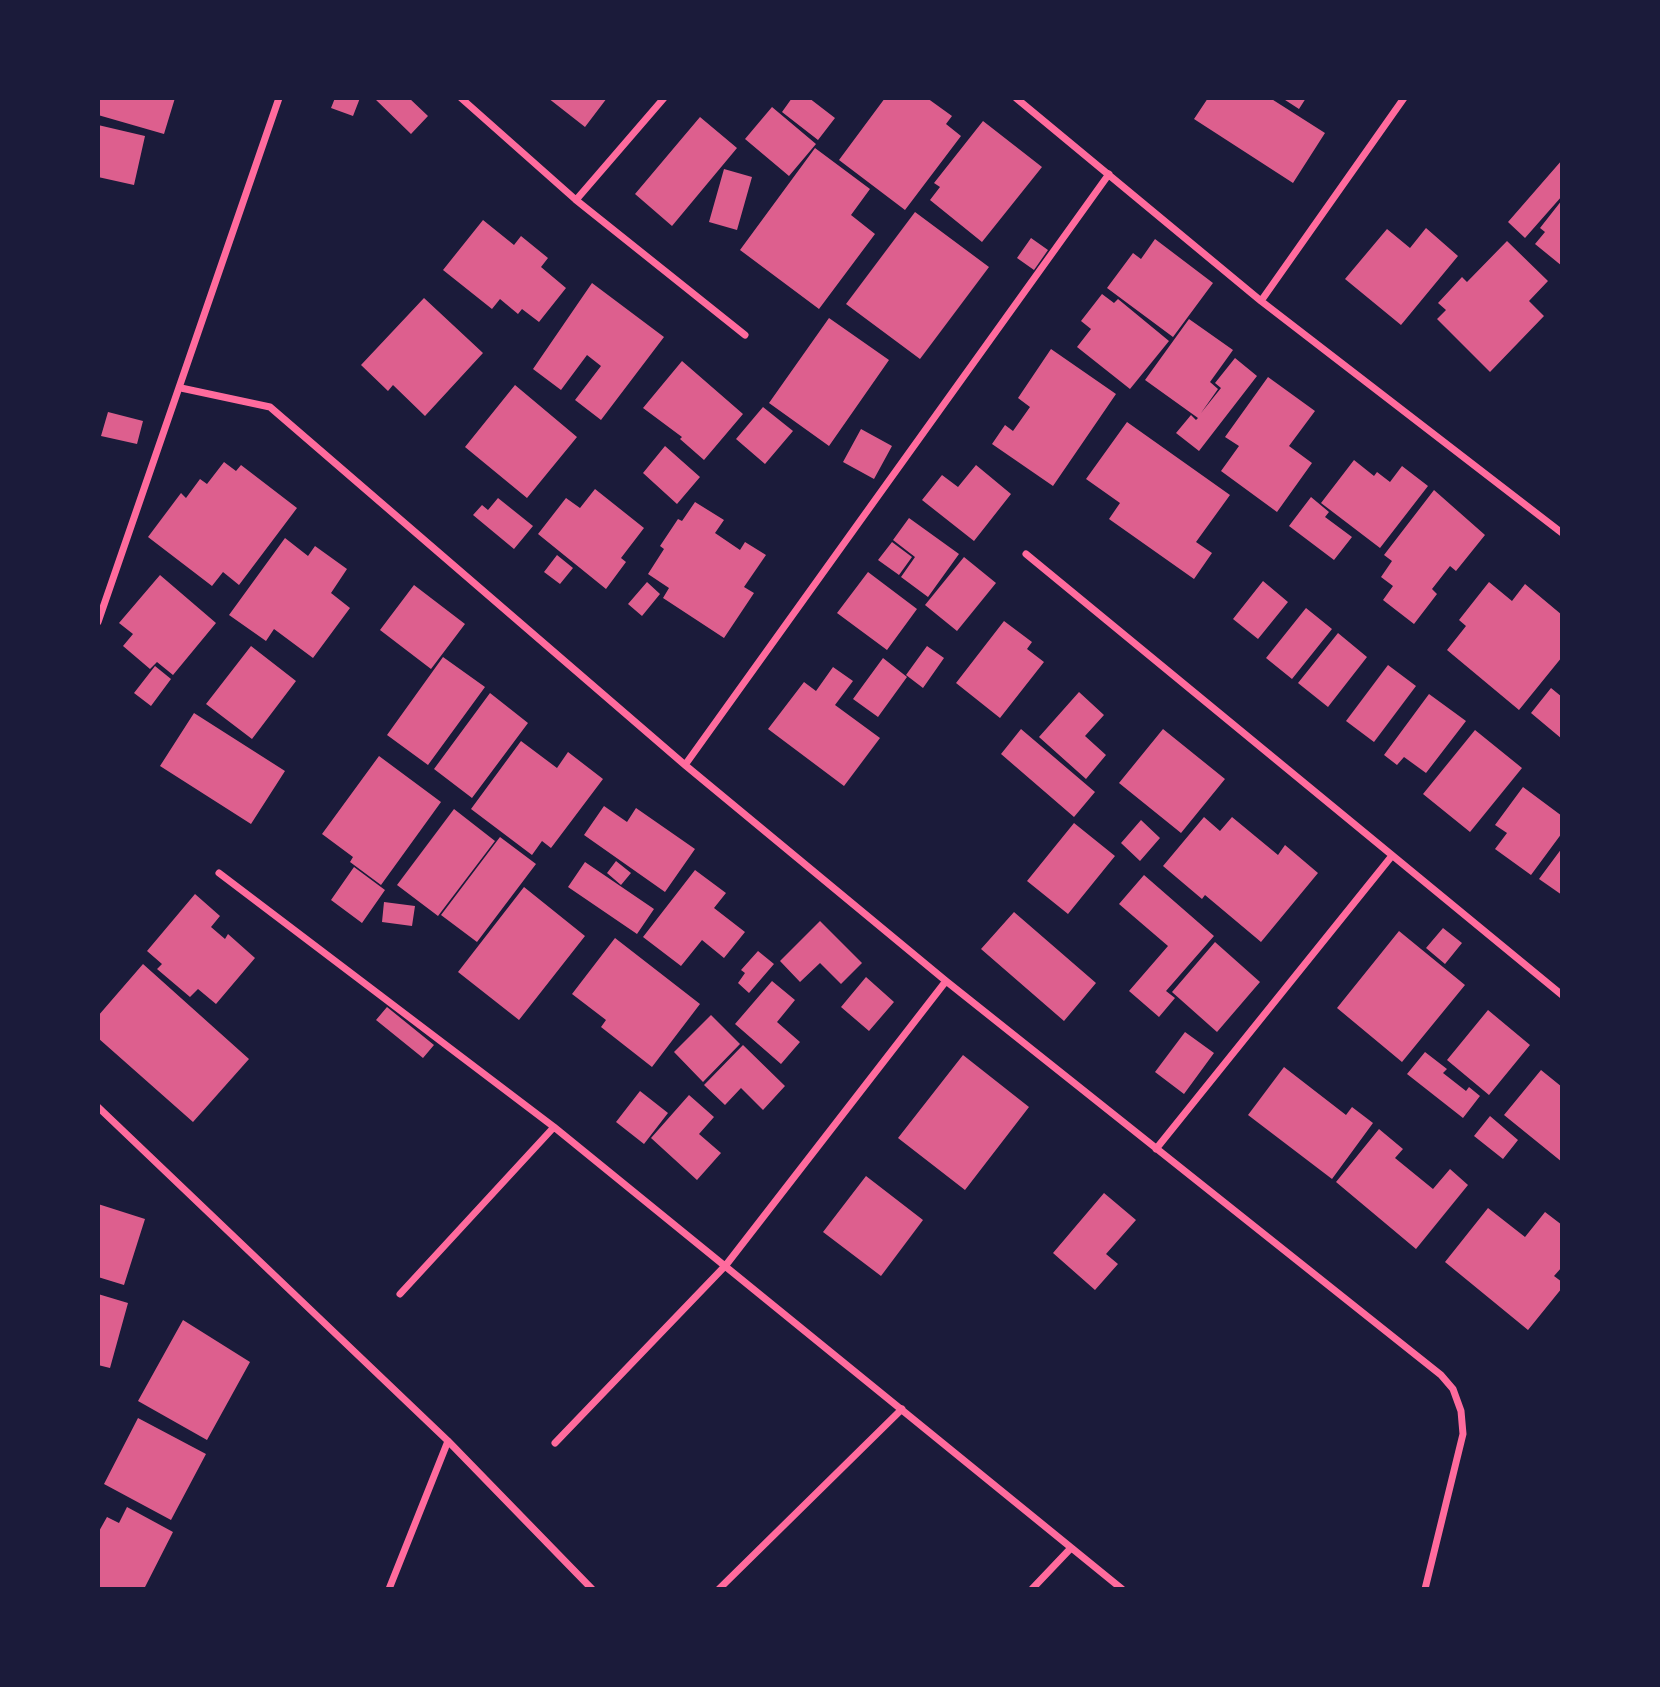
<!DOCTYPE html>
<html>
<head>
<meta charset="utf-8">
<style>
  body { margin:0 }
  #map { position:relative; width:1660px; height:1687px; overflow:hidden; background:#1b1b3a; font-family:"Archivo Narrow",sans-serif }
  canvas { display:block }
  .frame { position:absolute; inset:0; border:100px solid #1b1b3a; pointer-events:none }
</style>
</head>
<body>
<div id="map">
<canvas width="1660" height="1687"></canvas>
<div class="frame"></div>
</div>
<script>
const c = document.querySelector('canvas').getContext('2d');
c.lineJoin = 'round';
function fillPath(path, color) {
  c.fillStyle = color;
  c.fill(path, 'evenodd');
}
function poly(rows) {
  const path = new Path2D();
  for (const r of rows) {
    path.moveTo(r[0], r[1]);
    for (let i = 2; i < r.length; i += 2) path.lineTo(r[i], r[i + 1]);
  }
  return path;
}
function stroke(path, color, width, dash) {
  c.strokeStyle = color;
  c.lineWidth = width;
  c.lineCap = dash ? 'butt' : 'round';
  c.setLineDash(dash || []);
  c.stroke(path);
}
fillPath(poly([
  [98,98,175,98,164,134,98,115],
  [335,98,360,98,353,116,331,108],
  [374,98,409,98,428,116,411,134],
  [548,98,607,98,585,127],
  [792,98,809,98,835,118,818,140,782,112],
  [885,98,927,98,952,116,946,124,961,136,905,210,839,160],
  [1208,98,1270,98,1325,133,1293,183,1194,119],
  [1282,98,1306,98,1299,109],
  [772,107,816,144,789,176,745,139],
  [700,117,737,148,672,226,635,194],
  [983,121,1042,167,982,242,930,200,940,187,934,183],
  [98,125,145,136,134,185,98,177],
  [815,148,870,189,851,215,875,234,819,309,740,250],
  [1562,160,1562,196,1525,238,1508,222],
  [724,169,752,177,737,230,709,222],
  [1562,200,1562,266,1535,244,1545,232,1540,228],
  [915,212,989,267,920,359,846,304],
  [483,220,514,245,521,236,548,258,541,267,566,288,539,322,522,309,518,314,500,299,492,309,443,270],
  [1426,228,1458,256,1401,325,1345,279,1387,229,1410,248],
  [1031,238,1048,250,1034,270,1017,258],
  [1155,239,1213,283,1173,337,1107,288,1133,253,1141,259],
  [1507,241,1548,281,1529,301,1544,316,1490,372,1437,319,1446,310,1438,303,1462,277,1467,282],
  [592,283,664,337,601,420,575,400,601,366,587,355,561,390,533,369],
  [1102,294,1114,303,1118,299,1169,341,1130,389,1077,347,1091,329,1081,321],
  [424,298,483,353,425,416,393,385,388,391,361,365],
  [829,318,889,360,829,446,769,403],
  [1189,319,1233,350,1210,382,1218,389,1201,413,1221,388,1215,383,1235,358,1257,376,1199,451,1176,433,1191,415,1196,420,1198,418,1145,380],
  [1051,349,1116,394,1053,486,992,444,1005,425,1013,431,1030,407,1018,398],
  [682,361,743,414,704,460,680,439,682,437,643,408],
  [1268,377,1315,411,1289,446,1312,463,1277,512,1221,471,1239,446,1225,437],
  [515,385,577,437,527,498,465,447],
  [763,407,793,431,765,464,736,439],
  [108,412,143,421,137,444,101,436],
  [1127,422,1230,495,1196,542,1212,553,1194,579,1109,519,1120,503,1086,479],
  [861,429,892,446,874,479,843,462],
  [665,446,700,477,677,504,643,473],
  [1354,460,1374,476,1377,472,1390,482,1402,466,1428,486,1380,548,1321,503],
  [224,462,236,471,241,465,297,508,239,585,223,572,212,586,148,537,181,493,186,498,200,479,207,484],
  [976,465,1011,494,974,541,922,500,942,475,958,487],
  [595,489,644,528,621,558,626,562,606,589,538,534,566,498,580,508],
  [1434,490,1485,535,1456,571,1450,566,1432,589,1437,594,1414,624,1383,600,1393,586,1381,577,1392,561,1384,555],
  [1311,497,1329,512,1325,517,1352,537,1334,560,1289,526],
  [498,498,533,526,514,549,473,515,482,505,488,510],
  [695,502,724,520,715,533,740,550,745,542,766,555,744,587,754,593,724,638,663,598,669,588,648,574,664,549,660,546,678,519,682,521],
  [909,518,959,554,928,597,901,577,915,557,893,540],
  [285,538,308,556,315,546,347,569,331,593,350,608,313,658,274,629,266,641,229,615],
  [892,542,912,557,899,575,878,560],
  [557,555,573,568,560,584,544,572],
  [964,557,996,583,957,631,925,605],
  [868,572,917,609,887,650,837,613],
  [160,575,216,623,173,675,157,662,150,669,123,646,133,634,119,623],
  [1263,581,1288,602,1258,639,1233,619],
  [647,582,660,594,642,616,628,604],
  [1489,582,1512,601,1525,584,1562,615,1562,657,1519,710,1447,650,1466,626,1459,620],
  [414,585,465,624,431,669,380,630],
  [1306,608,1332,629,1292,679,1266,658],
  [1004,621,1032,642,1027,649,1044,662,1000,718,956,683],
  [1338,633,1367,657,1328,707,1298,683],
  [251,646,296,681,252,739,206,704],
  [927,646,944,658,923,688,906,675],
  [443,657,485,687,428,765,387,735],
  [883,658,907,677,878,717,853,699],
  [1388,665,1416,686,1374,742,1346,721],
  [155,666,171,679,151,706,134,693],
  [833,667,853,681,835,705,880,738,844,786,768,729,804,682,816,691],
  [1551,688,1562,697,1562,739,1531,713],
  [1079,692,1104,715,1085,736,1106,755,1086,779,1039,737],
  [490,693,528,723,472,798,434,769],
  [1429,694,1466,721,1426,773,1404,757,1397,765,1384,755],
  [194,713,285,771,251,824,160,766],
  [1021,729,1095,792,1074,817,1001,754],
  [1163,729,1225,779,1181,833,1119,783],
  [1475,730,1522,768,1470,832,1423,794],
  [521,741,557,768,568,752,603,779,551,848,542,841,532,855,471,809],
  [379,756,441,802,381,885,350,862,353,857,322,834],
  [1523,787,1562,816,1562,833,1531,875,1495,849,1507,833,1495,825],
  [604,806,627,822,636,808,695,849,665,892,584,835],
  [454,809,495,841,438,916,397,885],
  [1204,817,1220,831,1232,817,1278,855,1285,845,1318,873,1261,942,1205,895,1202,899,1163,866],
  [1141,820,1160,838,1140,861,1121,843],
  [1074,823,1115,856,1068,914,1027,881],
  [500,837,536,864,477,942,441,915],
  [1562,848,1562,895,1539,879],
  [616,861,631,873,621,885,607,873],
  [585,862,654,909,637,934,568,887],
  [354,867,385,890,362,923,331,900],
  [695,870,726,893,714,908,745,932,724,958,702,940,681,966,643,937],
  [1144,875,1214,936,1166,991,1175,998,1159,1017,1129,991,1168,946,1119,904],
  [524,887,585,936,519,1020,458,972],
  [195,894,220,916,211,927,225,939,228,934,255,958,216,1004,198,989,190,997,157,969,162,964,147,951],
  [384,902,415,906,412,926,382,922],
  [1014,912,1096,983,1064,1021,981,949],
  [820,921,862,963,841,984,820,963,800,982,780,961],
  [1443,928,1462,943,1445,964,1426,948],
  [1399,931,1465,985,1402,1062,1337,1008],
  [615,938,700,1004,652,1067,601,1027,606,1020,572,994],
  [1215,942,1260,982,1217,1032,1172,992],
  [758,951,774,964,749,993,738,983,745,973,741,970],
  [143,964,249,1059,193,1122,98,1038,98,1016],
  [866,977,894,1002,869,1031,841,1007],
  [772,981,795,1000,777,1022,800,1042,781,1064,735,1024],
  [387,1007,434,1045,423,1058,376,1020],
  [1488,1010,1530,1045,1489,1095,1447,1060],
  [711,1015,740,1044,703,1082,674,1052],
  [1185,1032,1214,1053,1184,1094,1155,1072],
  [743,1045,785,1086,763,1110,741,1088,725,1105,704,1085],
  [1425,1052,1447,1069,1443,1073,1466,1091,1469,1087,1480,1096,1463,1118,1407,1074],
  [963,1055,1029,1107,965,1190,898,1138],
  [1284,1067,1346,1115,1352,1107,1373,1123,1332,1179,1248,1115],
  [1541,1070,1562,1087,1562,1162,1504,1115],
  [640,1091,668,1113,644,1144,616,1122],
  [689,1095,714,1117,699,1134,721,1153,697,1180,651,1138],
  [1490,1116,1518,1140,1503,1159,1474,1136],
  [1379,1129,1403,1149,1395,1158,1433,1189,1450,1169,1468,1185,1416,1249,1336,1182],
  [866,1176,923,1220,881,1276,823,1232],
  [1104,1193,1136,1220,1106,1254,1118,1264,1095,1290,1053,1253],
  [98,1204,145,1219,124,1285,98,1277],
  [1488,1208,1525,1237,1545,1212,1562,1225,1562,1267,1554,1276,1562,1282,1562,1288,1528,1330,1445,1262],
  [98,1294,128,1303,110,1368,98,1365],
  [183,1320,250,1362,207,1440,138,1401],
  [138,1418,206,1454,171,1520,104,1484],
  [127,1507,173,1532,144,1589,98,1589,98,1533,107,1517,119,1523]
]), '#dd5f8e');
stroke(poly([
  [461,98,576,200,745,335],
  [1016,98,1261,301,1562,533],
  [576,200,664,98],
  [1261,301,1404,98],
  [181,388,270,407,685,765,946,981,1441,1375,1453,1389,1461,1411,1463,1434,1425,1589],
  [1026,554,1562,995],
  [98,622,279,98],
  [685,765,1109,174],
  [219,873,554,1127,1122,1589],
  [98,1107,448,1441,592,1589],
  [1156,1149,1391,857],
  [400,1294,554,1127],
  [555,1443,726,1265,946,981],
  [389,1589,448,1441],
  [719,1589,902,1409],
  [1032,1589,1071,1548]
]), '#ff6b9d', 7);
</script>
</body>
</html>
